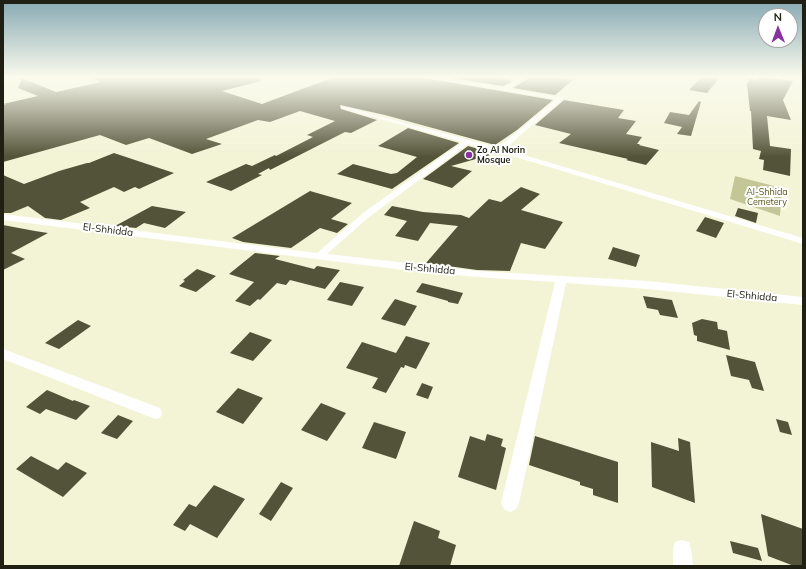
<!DOCTYPE html>
<html>
<head>
<meta charset="utf-8">
<style>
  body { margin:0 }
  #map { position:relative; width:806px; height:569px; overflow:hidden; background:#f3f4d6; font-family:Mulish,sans-serif }
  canvas { display:block }
  .frame { position:absolute; inset:0; border:4px solid #1f1f14; pointer-events:none }
  .north { position:absolute; left:758px; top:8px; width:40px; height:40px; box-sizing:border-box; background:#fff; border:1px solid #a5a5a1; border-radius:50%; rotate:359deg; font-size:11px; font-weight:700; line-height:16px; text-align:center; color:#1f1f14 }
  .north::after { content:''; display:block; margin:auto; width:14px; height:18px; background:#8933a0; clip-path:polygon(50% 0,100% 100%,50% 72%,0 100%) }
</style>
</head>
<body>
<div id="map">
<canvas width="806" height="569"></canvas>
<div class="frame"></div>
<div class="north">N</div>
</div>
<script>
const c = document.querySelector('canvas').getContext('2d');
c.lineJoin = 'round';
function fillPath(path, color) {
  c.fillStyle = color;
  c.fill(path, 'evenodd');
}
function poly(rows) {
  const path = new Path2D();
  for (const r of rows) {
    path.moveTo(r[0], r[1]);
    for (let i = 2; i < r.length; i += 2) path.lineTo(r[i], r[i + 1]);
  }
  return path;
}
function stroke(path, color, width, dash) {
  c.strokeStyle = color;
  c.lineWidth = width;
  c.lineCap = dash ? 'butt' : 'round';
  c.setLineDash(dash || []);
  c.stroke(path);
}
function write(font, color, halo, rows, align = 'center') {
  c.font = font + ' Mulish,sans-serif';
  c.lineWidth = 4;
  c.setLineDash([]);
  c.textBaseline = 'middle';
  c.strokeStyle = halo;
  c.fillStyle = color;
  for (const [text, x, y, turn = 0] of rows) {
    c.save();
    c.translate(x, y);
    c.rotate((+turn || 0) * Math.PI / 180);
    c.textAlign = isNaN(turn) ? turn : align;
    if (halo) c.strokeText(text, 0, 0);
    c.fillText(text, 0, 0);
    c.restore();
  }
}
fillPath(poly([
  [735,176,782,188,780,216,730,199]
]), '#c5c698');
fillPath(poly([
  [91,77,260,77,261,81,222,91,262,104,334,77,419,77,553,100,517,130,495,145,385,115,340,105,341,109,377,120,351,133,345,132,270,170,269,168,258,174,262,175,231,191,206,182,246,164,252,166,275,155,276,156,313,137,307,135,335,121,300,111,270,122,258,120,206,139,222,144,192,154,149,138,126,145,100,135,3,162,3,105,6,105,3,104,38,96,18,88,22,78,56,92,101,82],
  [446,77,496,77,513,81,503,86],
  [535,77,557,77,573,80,555,95,513,88,529,78],
  [701,77,720,77,707,93,689,90],
  [763,77,793,81,783,100,791,120,767,116,770,146,791,149,790,176,763,170,764,160,759,159,761,151,753,149,751,111,750,111,747,84,749,79,758,80,759,78],
  [564,100,624,110,618,118,636,121,626,134,642,137,637,144,640,144,639,145,659,150,646,165,626,160,628,159,559,143,571,134,535,125],
  [699,101,701,102,691,136,677,134,682,127,664,123,670,112,689,115],
  [408,128,459,143,392,189,337,174,353,164,391,174,397,173,417,157,378,146],
  [468,146,486,151,484,152,490,155,451,166,472,171,452,188,423,179],
  [114,153,174,173,139,189,135,187,124,192,114,187,80,202,90,208,61,220,45,218,28,206,11,213,3,213,3,175,24,184,59,171,87,163,89,163],
  [521,187,540,194,521,210,563,222,545,249,521,243,510,271,477,270,426,263,458,226,430,223,418,241,395,236,407,221,384,215,392,206,423,212,461,215,469,218,489,199,501,202],
  [310,191,352,203,331,219,348,224,337,233,320,228,291,248,243,242,232,238],
  [152,206,186,212,165,228,144,223,136,228,115,226],
  [738,208,758,213,756,223,735,216],
  [705,217,724,223,716,238,696,231],
  [3,225,35,231,48,233,11,253,25,259,3,270],
  [613,247,640,255,636,267,608,259],
  [255,253,280,256,275,259,314,269,317,266,340,270,325,289,290,280,286,285,277,283,260,300,258,299,250,306,235,301,254,282,229,274],
  [197,269,216,276,196,292,179,286,185,281,183,280],
  [340,282,364,287,352,306,327,300],
  [422,283,463,293,458,304,448,302,448,301,416,292],
  [643,296,672,300,678,318,660,315,658,310,647,308],
  [395,299,417,306,405,326,381,319],
  [702,319,717,322,718,329,727,331,730,350,697,341,697,336,694,335,692,323],
  [78,320,91,326,59,349,45,343],
  [250,332,272,340,253,361,230,353],
  [406,336,430,343,416,369,405,365,404,368,401,367,386,393,372,388,378,378,346,368,362,342,396,353],
  [726,355,755,362,764,391,752,388,749,380,731,376],
  [422,383,433,387,428,399,416,395],
  [238,388,263,398,243,424,216,412],
  [47,390,73,401,74,400,90,406,76,420,46,409,40,414,26,407],
  [321,403,346,413,327,441,301,430],
  [118,415,133,421,117,439,101,433],
  [776,419,788,422,792,435,780,432],
  [374,422,406,432,396,459,362,448],
  [487,434,503,439,501,446,506,448,496,490,458,477,470,436,485,441],
  [535,436,618,462,618,503,593,495,593,489,580,485,580,482,529,465],
  [678,438,690,442,695,503,652,487,651,442,679,451],
  [31,456,58,470,66,462,87,473,63,497,16,469],
  [281,482,293,488,271,521,259,514],
  [214,485,245,499,217,538,190,524,185,531,173,525,189,504,196,507],
  [761,514,803,529,803,566,794,566,768,556],
  [414,521,440,531,438,538,456,545,450,566,399,566],
  [730,541,758,548,762,561,733,553]
]), '#535339');
fillPath(poly([
  [420,77,434,77,503,88,522,77,528,77,509,89,564,98,507,147,507,150,803,238,803,244,536,163,468,144,369,217,327,254,477,271,648,281,803,297,803,305,648,289,566,283,519,503,516,509,510,512,504,509,501,503,555,282,477,277,404,270,3,220,3,214,317,253,363,213,462,142,341,108,341,106,500,148,501,145,556,99,420,77],
  [3,349,160,408,162,413,160,418,155,419,3,359,3,349],
  [682,540,689,542,691,549,693,566,673,566,673,549,675,542,682,540]
]), '#fff');
const sky = c.createLinearGradient(0, 0, 0, 157);
sky.addColorStop(0, '#87a9b3');
sky.addColorStop(0.49, '#fafaed');
sky.addColorStop(1, '#fafaed00');
c.fillStyle = sky;
c.fillRect(0, 0, 806, 157);
for (const [x, y, r, color] of [
  [469,155,4,"#8933a0"]
]) {
  const dot = new Path2D();
  dot.arc(x, y, r, 0, 2 * Math.PI);
  c.fillStyle = color;
  c.fill(dot);
  stroke(dot, '#fff', 1.5);
}
write('bold 9px', '#1f1f14', '#fff', [
  ["Zo Al Norin",477,150],
  ["Mosque",477,160]
], 'left');
write('9px', '#58571b', '#fff', [
  ["Al-Shhida",767,192],
  ["Cemetery",767,202]
]);
write('10px', '#1f1f14', '#fff', [
  ["El-Shhidda",108,230,7],
  ["El-Shhidda",430,269,5],
  ["El-Shhidda",752,296,5]
]);
</script>
</body>
</html>
